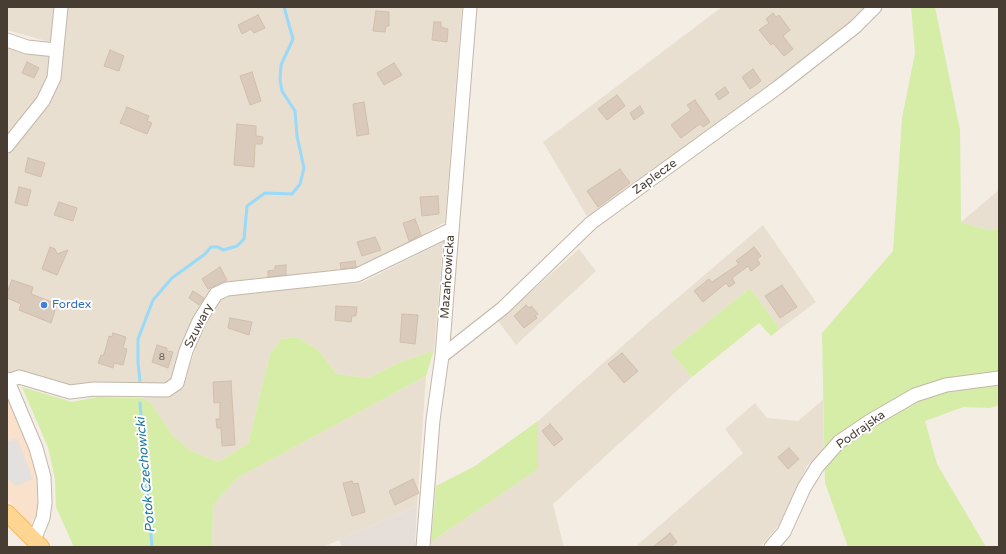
<!DOCTYPE html>
<html>
<head>
<meta charset="utf-8">
<style>
  body { margin:0 }
  #map { position:relative; width:1006px; height:554px; overflow:hidden; background:#f4ede4; font-family:"Varela Round",sans-serif }
  canvas { display:block }
  .frame { position:absolute; inset:0; border:8px solid #473d33; pointer-events:none }
</style>
</head>
<body>
<div id="map">
<canvas width="1006" height="554"></canvas>
<div class="frame"></div>
</div>
<script>
const c = document.querySelector('canvas').getContext('2d');
c.lineJoin = 'round';
function fillPath(path, color) {
  c.fillStyle = color;
  c.fill(path, 'evenodd');
}
function poly(rows) {
  const path = new Path2D();
  for (const r of rows) {
    path.moveTo(r[0], r[1]);
    for (let i = 2; i < r.length; i += 2) path.lineTo(r[i], r[i + 1]);
  }
  return path;
}
function stroke(path, color, width, dash) {
  c.strokeStyle = color;
  c.lineWidth = width;
  c.lineCap = dash ? 'butt' : 'round';
  c.setLineDash(dash || []);
  c.stroke(path);
}
function write(font, color, halo, rows, align = 'center') {
  c.font = font + ' "Varela Round",sans-serif';
  c.lineWidth = 4;
  c.setLineDash([]);
  c.textBaseline = 'middle';
  c.strokeStyle = halo;
  c.fillStyle = color;
  for (const [text, x, y, turn = 0] of rows) {
    c.save();
    c.translate(x, y);
    c.rotate((+turn || 0) * Math.PI / 180);
    c.textAlign = isNaN(turn) ? turn : align;
    if (halo) c.strokeText(text, 0, 0);
    c.fillText(text, 0, 0);
    c.restore();
  }
}
fillPath(poly([
  [7,7,56,7,53,43,7,30],
  [66,7,462,7,445,222,356,273,214,292,175,381,166,387,70,389,9,377,7,372,7,154,48,103],
  [722,7,866,7,850,22,709,131,588,218,543,142],
  [7,46,52,55,50,76,38,99,7,135],
  [999,190,999,229,987,230,961,222],
  [763,225,816,302,780,329,750,288,670,352,692,377,553,504,564,547,431,547,431,542,538,469,538,421,646,325],
  [443,242,434,350,396,364,368,378,337,374,317,349,297,337,281,339,270,354,248,444,218,462,190,450,173,436,151,403,141,398,172,393,183,385,204,324,220,298,231,294,361,283],
  [579,249,596,271,516,345,498,321],
  [426,376,417,506,323,547,212,547,213,505,237,478],
  [823,400,824,450,807,466,783,520,760,547,635,547,743,453,725,429,755,403,767,418,798,421]
]), '#e8dfd1');
fillPath(poly([
  [7,397,31,453,39,478,39,504,37,515,30,524,7,499]
]), '#f9e1cc');
fillPath(poly([
  [417,506,415,547,342,547,339,540]
]), '#e6dfd9');
fillPath(poly([
  [911,7,935,7,960,130,961,222,987,230,999,229,999,405,990,408,963,407,925,421,937,464,986,547,848,547,825,483,822,333,893,251,902,118,915,53],
  [750,288,780,329,771,336,759,323,692,377,670,352],
  [297,337,317,349,337,374,368,378,396,364,434,350,426,376,237,478,213,505,212,547,71,547,73,545,56,507,55,479,48,447,22,387,72,402,97,397,141,398,151,403,173,436,190,450,218,462,248,444,270,354,281,339],
  [538,421,538,469,431,542,436,486,475,466]
]), '#d5eda7');
fillPath(poly([
  [17,438,33,479,16,486,7,478,7,442]
]), '#e4e0dd');
stroke(poly([
  [140,381,138,363,138,339,153,300,172,278,205,254,211,247,218,247,223,250,237,246,244,239,247,206,265,193,292,194,300,184,304,168,297,136,295,111,282,91,280,80,281,65,293,39,284,7],
  [140,403,152,547]
]), '#98daf8', 3);
const building = poly([
  [376,11,389,12,389,26,386,26,385,32,373,31,376,11],
  [773,13,776,17,779,15,790,30,783,36,793,49,784,56,773,43,771,45,759,30,769,23,766,19,773,13],
  [258,15,265,28,254,33,251,29,242,34,238,25,258,15],
  [434,22,441,22,441,27,448,29,447,42,432,40,434,22],
  [110,50,124,56,119,71,104,66,110,50],
  [27,62,39,68,34,78,22,73,27,62],
  [394,63,402,75,384,85,377,73,394,63],
  [753,69,761,81,750,89,742,77,753,69],
  [252,72,261,101,250,105,240,76,252,72],
  [725,87,729,93,719,100,715,94,725,87],
  [617,95,625,106,607,120,598,109,617,95],
  [695,100,710,122,703,127,700,124,681,138,671,125,691,110,687,105,695,100],
  [364,102,369,134,357,136,353,104,364,102],
  [640,106,644,113,634,120,630,113,640,106],
  [127,107,149,116,147,121,152,123,147,134,120,123,127,107],
  [237,124,256,126,256,136,263,137,262,144,255,144,254,167,234,165,237,124],
  [28,158,45,163,41,177,25,172,28,158],
  [620,169,630,183,598,207,587,191,620,169],
  [19,187,31,190,27,206,15,203,19,187],
  [438,196,439,214,422,216,420,197,438,196],
  [59,202,77,208,73,221,54,215,59,202],
  [415,219,421,235,409,241,403,223,415,219],
  [375,237,381,250,362,256,357,242,375,237],
  [50,247,55,249,57,254,68,250,57,275,42,269,50,247],
  [754,247,761,256,757,259,760,264,751,271,748,266,732,278,735,283,729,287,726,283,703,302,694,291,709,279,712,282,739,264,736,261,754,247],
  [355,261,356,267,341,269,340,263,355,261],
  [286,265,286,275,268,277,268,271,275,270,275,266,286,265],
  [220,267,227,280,208,289,202,279,220,267],
  [12,280,33,287,31,294,57,304,51,323,19,310,21,304,7,298,7,292,12,280],
  [782,285,797,307,780,318,765,296,782,285],
  [193,291,204,298,199,305,189,298,193,291],
  [526,305,529,308,531,306,538,314,535,316,537,318,524,328,514,316,526,305],
  [336,306,357,307,356,316,352,316,351,322,335,320,336,306],
  [402,314,418,315,415,344,400,342,402,314],
  [230,318,252,322,249,335,228,328,230,318],
  [113,333,126,337,123,348,127,349,123,365,114,363,113,368,98,363,101,355,103,356,105,351,109,336,112,337,113,333],
  [157,345,167,348,167,351,173,352,168,368,152,362,157,345],
  [622,353,638,371,624,383,608,364,622,353],
  [231,381,235,445,222,446,221,428,217,428,216,419,220,419,220,402,214,403,213,382,231,381],
  [550,424,563,439,554,446,542,431,550,424],
  [789,448,799,459,788,469,778,457,789,448],
  [413,479,419,493,395,505,389,491,413,479],
  [352,481,353,484,358,483,365,512,352,516,343,483,352,481],
  [670,533,677,542,670,547,653,547,670,533]
]);
fillPath(building, '#dacabb');
stroke(building, '#d2bfaa', 1);
const minor = poly([
  [7,40,27,47,56,50],
  [7,146,43,101,54,78,61,7],
  [442,356,503,308,591,223,777,88,855,27,875,7],
  [7,379,36,448,44,477,45,503,43,518,34,540],
  [8,381,19,377,70,392,94,389,167,390,177,383,186,351,199,321,216,294,227,289,357,275,452,229],
  [423,547,433,420,442,356,470,7],
  [771,547,784,532,804,488,817,467,839,442,870,421,915,395,946,385,999,378]
]);
const major = poly([
  [7,513,41,547]
]);
stroke(minor, '#c3b7a8', 15);
stroke(major, '#f1b255', 18);
stroke(minor, '#fff', 13);
stroke(major, '#ffd592', 16);
for (const [x, y, r, color] of [
  [44,305,4,"#3f7fe0"]
]) {
  const dot = new Path2D();
  dot.arc(x, y, r, 0, 2 * Math.PI);
  c.fillStyle = color;
  c.fill(dot);
  stroke(dot, '#fff', 1.5);
}
write('10px', '#6c6055', null, [
  ["8",162,357]
]);
write('12px', '#473d33', '#fff', [
  ["Zaplecze",655,177,-36],
  ["Mazańcowicka",448,277,-86],
  ["Szuwary",199,326,-63],
  ["Podrajska",861,430,-35]
]);
write('12px', '#366cbe', '#fff', [
  ["Fordex",52,305]
], 'left');
write('italic 13px', '#1f79a4', '#fff', [
  ["Potok Czechowicki",146,475,-95]
]);
</script>
</body>
</html>
